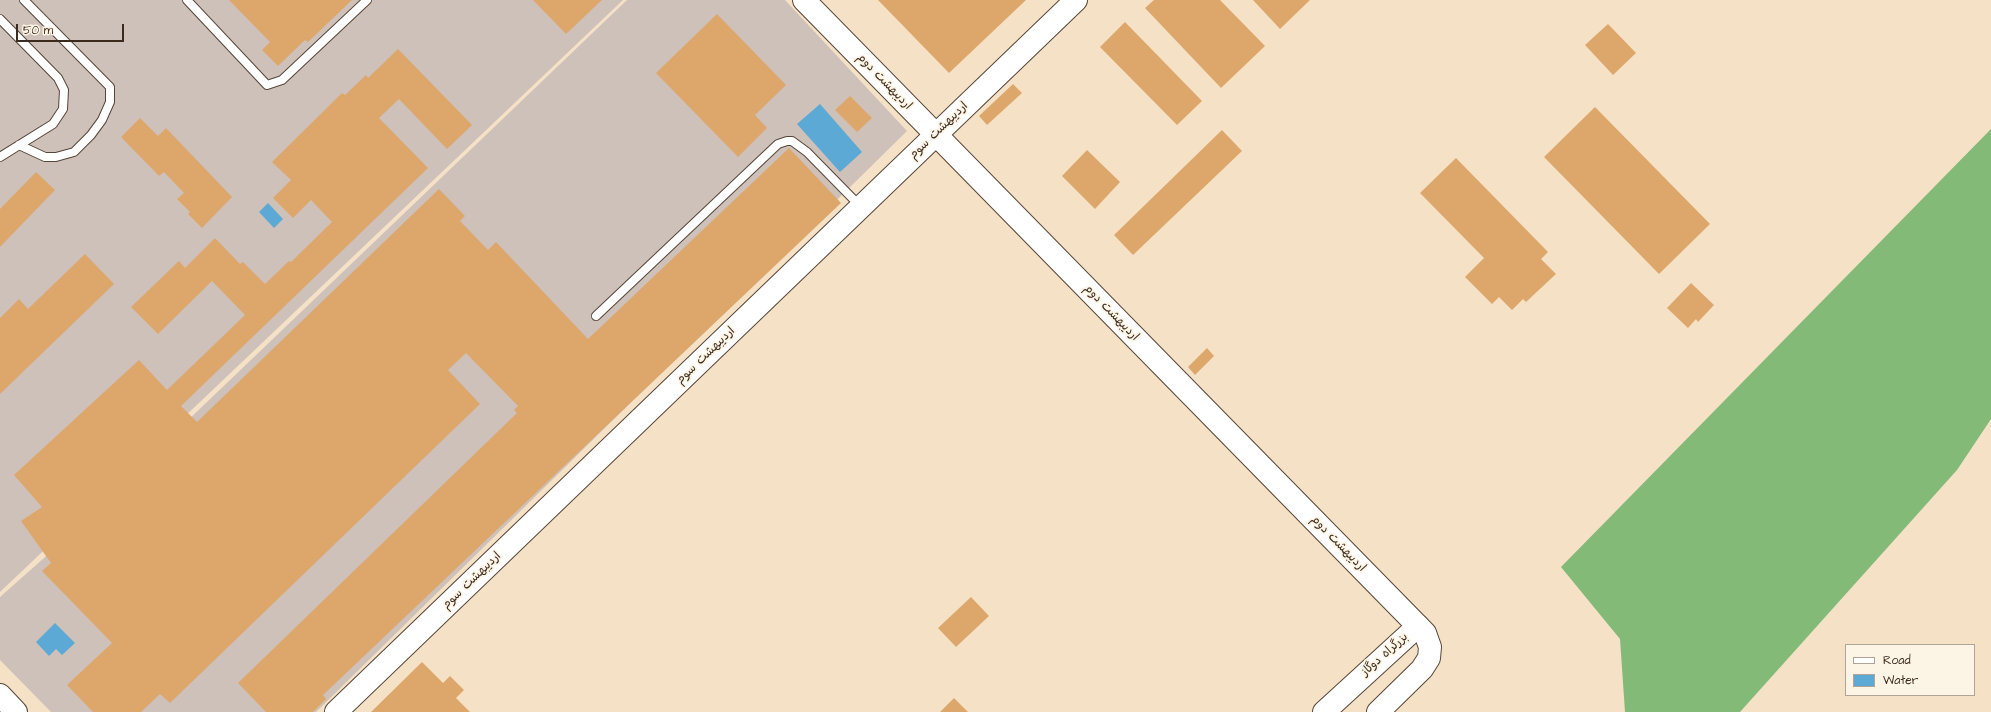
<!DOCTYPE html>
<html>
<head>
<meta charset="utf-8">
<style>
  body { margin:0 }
  #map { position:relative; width:1991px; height:712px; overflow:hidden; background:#f5e1c6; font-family:"Architects Daughter",sans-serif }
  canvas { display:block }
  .legend { position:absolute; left:1845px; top:644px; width:130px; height:52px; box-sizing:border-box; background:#fcf5e5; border:1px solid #afa495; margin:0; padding:5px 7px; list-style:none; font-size:12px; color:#3b2a1e }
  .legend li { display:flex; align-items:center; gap:8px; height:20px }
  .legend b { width:20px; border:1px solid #afa495 }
  .scale { position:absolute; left:16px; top:24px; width:108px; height:18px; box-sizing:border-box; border:2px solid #3b2a1e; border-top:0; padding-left:5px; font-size:12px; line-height:14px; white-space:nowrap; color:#3b2a1e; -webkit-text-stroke:3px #fcf5e5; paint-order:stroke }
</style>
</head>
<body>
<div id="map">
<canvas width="1991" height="712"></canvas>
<ul class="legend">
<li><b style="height:5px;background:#fff"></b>Road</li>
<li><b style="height:11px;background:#5ba9d4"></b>Water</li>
</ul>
<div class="scale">50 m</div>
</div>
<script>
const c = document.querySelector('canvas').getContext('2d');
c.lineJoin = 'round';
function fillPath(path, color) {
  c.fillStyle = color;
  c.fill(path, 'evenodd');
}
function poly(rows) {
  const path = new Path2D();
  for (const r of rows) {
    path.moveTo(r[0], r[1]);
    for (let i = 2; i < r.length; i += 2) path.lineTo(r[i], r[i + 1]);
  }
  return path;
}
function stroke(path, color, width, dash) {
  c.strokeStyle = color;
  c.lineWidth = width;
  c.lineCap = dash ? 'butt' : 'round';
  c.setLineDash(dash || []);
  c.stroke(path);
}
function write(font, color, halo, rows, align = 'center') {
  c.font = font + ' "Architects Daughter","Playpen Sans Arabic",sans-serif';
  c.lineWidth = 3.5;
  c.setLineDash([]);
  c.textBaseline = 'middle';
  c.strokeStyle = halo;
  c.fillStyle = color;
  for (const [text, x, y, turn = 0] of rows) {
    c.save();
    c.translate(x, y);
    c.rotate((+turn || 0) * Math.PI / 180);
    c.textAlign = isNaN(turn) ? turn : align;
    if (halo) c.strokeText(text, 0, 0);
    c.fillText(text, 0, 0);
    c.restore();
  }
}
fillPath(poly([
  [0,0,623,0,0,592],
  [627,0,785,0,907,131,316,712,51,712,0,660,0,597,44,558]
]), '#cec1ba');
fillPath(poly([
  [1991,129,1991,419,1957,470,1740,712,1625,712,1620,639,1561,567]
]), '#84ba77');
fillPath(poly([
  [820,104,862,152,840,172,797,124],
  [268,203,283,219,274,228,259,212],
  [55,623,75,643,62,655,56,649,49,656,36,642]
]), '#5ba9d4');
fillPath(poly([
  [229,0,352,0,308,42,305,40,278,66,262,50,270,42],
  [533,0,602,0,566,34],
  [878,0,1026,0,949,73],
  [1154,0,1220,0,1265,46,1221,88,1145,8],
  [1253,0,1310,0,1280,29],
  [717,14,786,85,755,115,767,128,738,157,656,73],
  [1125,22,1202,101,1177,125,1100,47],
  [1608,24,1636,53,1613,75,1585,45],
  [398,49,472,125,447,149,399,99,379,118,428,168,181,406,197,422,439,189,465,216,460,221,488,250,496,242,588,339,789,148,841,203,323,695,326,699,313,712,266,712,238,683,517,413,514,410,518,406,466,353,448,370,480,404,170,703,160,694,141,712,93,712,67,685,112,643,42,571,51,563,21,521,42,507,14,475,139,360,167,390,245,315,212,281,158,334,131,307,179,261,185,268,215,238,240,264,243,262,265,284,289,261,291,262,332,222,311,200,293,218,273,198,291,180,272,162,342,93,345,95,366,75,368,78],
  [1013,84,1022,93,987,125,979,116],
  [850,96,872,118,857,132,835,110],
  [1595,107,1710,224,1659,274,1544,157],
  [140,118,158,136,166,128,232,197,202,228,188,214,190,212,177,199,184,193,164,172,159,176,121,137],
  [1222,130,1242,151,1133,255,1114,235],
  [1087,150,1120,182,1095,209,1062,176],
  [1456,158,1548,252,1541,259,1556,274,1526,302,1523,299,1512,310,1499,297,1492,304,1465,277,1484,258,1420,193],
  [36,172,55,190,0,247,0,209],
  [85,254,114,284,0,394,0,318,19,299,28,309],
  [1691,283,1714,305,1698,322,1696,319,1688,328,1667,308],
  [1207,348,1214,356,1195,375,1188,367],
  [971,597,989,616,956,647,938,628],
  [422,662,443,683,450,676,464,690,456,698,470,712,371,712],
  [954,698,968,712,940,712]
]), '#dda76c');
const lane = poly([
  [187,0,267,85,282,80,367,0],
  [0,19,58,78,64,90,63,109,53,124,0,157],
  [19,145,45,157,56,157,74,152,91,135,102,120,110,102,110,87,24,0],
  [596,316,778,144,787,141,792,141,807,152,860,206]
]);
const secondary = poly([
  [804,0,1418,626],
  [336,712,1076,0]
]);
const primary = poly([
  [0,695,16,712]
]);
const highway = poly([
  [1324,712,1418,626,1425,633,1430,647,1429,658,1422,669,1378,712]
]);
stroke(lane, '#574537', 10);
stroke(secondary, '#574537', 24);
stroke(primary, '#574537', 24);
stroke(highway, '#574537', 24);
stroke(lane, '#fff', 8);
stroke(secondary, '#fff', 22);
stroke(primary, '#fff', 22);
stroke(highway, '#fff', 22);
write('12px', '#3b2a1e', '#fcf5e5', [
  ["اردیبهشت دوم",884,82,46],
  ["اردیبهشت سوم",939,131,-44],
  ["اردیبهشت دوم",1111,313,46],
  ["اردیبهشت سوم",706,356,-44],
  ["اردیبهشت دوم",1338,544,46],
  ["اردیبهشت سوم",472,581,-44],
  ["بزرگراه دوگاز",1385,655,-42]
]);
</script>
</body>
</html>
